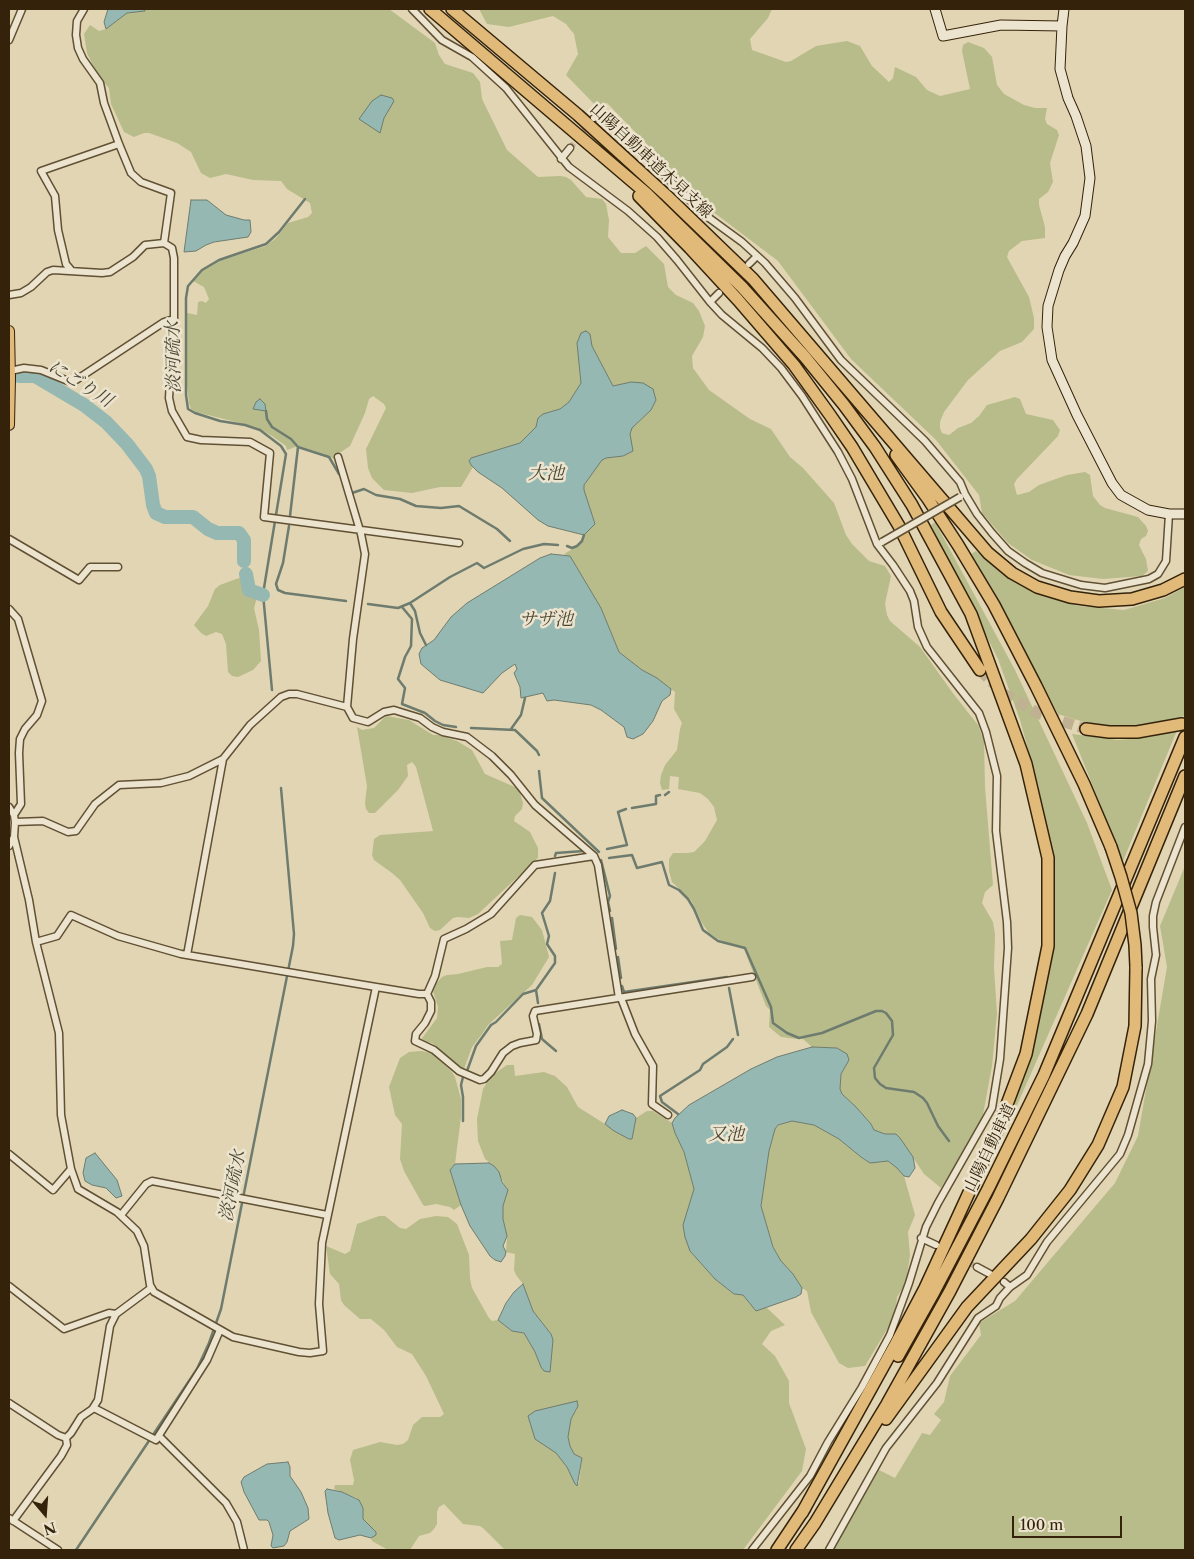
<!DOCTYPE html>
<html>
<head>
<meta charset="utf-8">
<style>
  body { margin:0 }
  #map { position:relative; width:1194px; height:1559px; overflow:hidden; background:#e2d5b3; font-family:"Libre Caslon Text",serif }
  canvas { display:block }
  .frame { position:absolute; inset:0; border:10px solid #34230a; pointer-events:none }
  .north { position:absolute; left:20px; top:1489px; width:50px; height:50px; -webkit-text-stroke:4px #ece4ce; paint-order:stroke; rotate:162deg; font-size:14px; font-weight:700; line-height:20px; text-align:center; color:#34230a }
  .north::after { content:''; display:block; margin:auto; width:18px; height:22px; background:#34230a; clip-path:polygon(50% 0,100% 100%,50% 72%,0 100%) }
  .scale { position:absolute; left:1012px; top:1516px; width:110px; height:22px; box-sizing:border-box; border:2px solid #34230a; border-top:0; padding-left:6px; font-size:15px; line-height:18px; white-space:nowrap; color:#34230a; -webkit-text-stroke:4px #ece4ce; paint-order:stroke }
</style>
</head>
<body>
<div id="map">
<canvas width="1194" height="1559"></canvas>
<div class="frame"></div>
<div class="north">N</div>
<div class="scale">100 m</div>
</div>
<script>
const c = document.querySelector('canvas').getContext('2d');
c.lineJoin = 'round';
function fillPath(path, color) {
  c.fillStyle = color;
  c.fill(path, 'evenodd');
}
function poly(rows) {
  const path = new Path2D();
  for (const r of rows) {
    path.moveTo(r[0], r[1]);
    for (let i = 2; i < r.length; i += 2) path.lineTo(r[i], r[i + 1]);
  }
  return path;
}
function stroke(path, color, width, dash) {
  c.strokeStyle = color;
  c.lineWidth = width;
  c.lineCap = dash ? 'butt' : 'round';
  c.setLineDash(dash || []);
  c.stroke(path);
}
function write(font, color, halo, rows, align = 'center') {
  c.font = font + ' "Libre Caslon Text","Noto Serif JP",serif';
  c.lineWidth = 5;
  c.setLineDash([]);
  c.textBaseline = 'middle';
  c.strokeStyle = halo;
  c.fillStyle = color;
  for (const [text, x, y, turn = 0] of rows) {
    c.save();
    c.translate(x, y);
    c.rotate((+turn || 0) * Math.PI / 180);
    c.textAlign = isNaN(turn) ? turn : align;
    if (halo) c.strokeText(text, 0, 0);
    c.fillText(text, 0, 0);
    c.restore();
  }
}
fillPath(poly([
  [144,9,389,9,435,43,439,55,445,64,473,73,480,82,482,99,507,150,538,177,560,176,566,177,571,180,586,197,602,199,606,204,609,220,608,237,621,253,635,253,646,246,664,264,668,287,676,295,693,303,699,311,705,326,703,337,692,356,693,368,709,390,750,419,771,429,790,457,803,468,834,503,846,535,852,544,869,561,885,566,891,576,885,604,887,615,890,621,920,647,952,692,978,725,984,741,985,787,993,885,985,892,982,903,993,922,995,934,994,968,997,1014,992,1066,982,1120,941,1188,924,1174,900,1138,896,1134,885,1134,874,1130,871,1124,856,1107,842,1094,840,1089,841,1074,849,1060,837,1048,812,1047,803,1039,797,1039,781,1037,769,1027,770,1010,766,1006,744,949,718,939,709,933,702,923,691,900,672,882,669,871,669,859,673,853,687,853,694,852,705,841,717,820,714,807,708,799,700,793,678,789,679,777,670,776,669,789,662,790,660,783,661,775,665,765,677,750,680,729,682,723,674,709,675,692,657,678,642,670,619,652,601,608,570,556,564,554,579,545,584,535,595,524,584,490,584,485,602,460,606,458,623,456,632,451,630,434,632,428,651,410,656,400,631,382,613,386,592,346,590,334,577,343,581,383,569,402,560,409,543,414,538,418,536,427,520,443,470,459,469,462,473,467,461,487,440,487,412,493,384,490,372,478,368,468,366,449,386,408,384,404,373,396,369,399,365,413,350,446,338,454,334,459,324,454,302,447,298,446,287,450,286,446,272,436,256,427,196,412,191,409,189,403,187,386,187,313,197,315,198,302,202,301,206,303,209,299,204,287,193,281,203,270,213,263,266,246,276,238,288,223,308,217,312,213,310,203,287,189,281,181,253,180,226,174,210,178,201,173,191,152,177,143,149,133,144,133,134,137,124,132,111,104,109,88,98,76,87,53,84,34,90,25,99,31,106,29,127,13,144,11],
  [479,9,772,9,768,18,750,39,752,50,786,62,791,61,816,46,847,41,860,46,872,66,889,82,893,78,895,67,916,77,927,90,940,96,970,89,962,51,963,45,968,42,984,48,992,57,997,85,1004,94,1024,105,1035,108,1047,108,1045,119,1047,124,1057,130,1059,135,1050,163,1053,182,1048,192,1039,199,1039,205,1045,227,1045,238,1022,241,1009,251,1007,257,1029,297,1034,318,1034,329,1022,342,1000,351,968,380,944,412,940,422,940,428,942,433,949,435,958,428,971,423,979,416,987,405,1015,397,1020,399,1026,414,1053,420,1060,430,1058,436,1017,479,1014,484,1017,495,1029,492,1039,485,1067,475,1085,472,1090,475,1093,496,1100,505,1105,508,1138,517,1146,526,1148,531,1146,536,1141,539,1139,545,1146,559,1148,571,1142,576,1103,579,1069,575,1032,560,1008,543,982,513,979,495,936,440,851,359,778,261,712,211,607,103,596,106,566,75,578,54,574,34,566,24,553,16,509,27,487,24],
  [935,522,1015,670,1087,823,1112,890,1014,1112,1010,1110,1039,1019,1054,947,1055,870,1038,785,1020,720,998,659,931,525],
  [976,551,1008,578,1042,595,1079,606,1124,610,1165,598,1185,587,1185,711,1184,716,1147,726,1123,727,1084,722,1058,714,971,554],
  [239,578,259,590,254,608,259,630,261,661,253,670,238,677,232,676,228,672,226,644,222,634,216,632,206,636,201,633,194,625,208,606,215,589,220,585],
  [386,716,409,720,433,735,440,735,457,741,472,750,485,774,517,788,520,793,523,803,522,809,515,816,514,821,530,832,538,848,538,858,478,914,469,918,458,917,453,918,440,930,435,931,430,928,423,913,400,880,392,873,374,860,372,855,374,839,380,835,433,831,416,767,412,762,407,765,408,776,398,790,375,813,369,813,366,809,365,803,367,786,357,727,362,730,374,728],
  [1178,728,1123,861,1072,734,1118,740,1150,737],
  [1185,866,1185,1550,832,1550,879,1470,895,1478,922,1433,930,1435,941,1420,934,1414,944,1402,950,1376,981,1335,979,1323,1015,1301,1115,1183,1138,1136,1167,967,1160,926],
  [520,915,532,917,542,930,549,957,532,985,488,1025,482,1034,472,1047,464,1069,450,1060,432,1043,420,1041,437,1018,438,1007,433,991,434,986,442,977,447,975,458,974,487,967,498,967,502,964,500,941,512,940,516,918],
  [421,1051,432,1053,452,1072,455,1077,461,1099,461,1117,455,1164,450,1170,461,1205,454,1210,450,1207,436,1204,425,1206,423,1205,404,1171,400,1159,402,1124,395,1115,389,1087,400,1058,409,1052],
  [507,1065,514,1065,515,1076,544,1072,555,1076,567,1087,578,1107,605,1124,614,1131,629,1139,632,1139,636,1118,647,1111,653,1111,672,1123,675,1133,684,1152,694,1189,690,1204,690,1251,715,1279,734,1294,743,1295,756,1311,766,1307,785,1325,771,1331,762,1344,775,1356,789,1381,789,1403,806,1449,802,1471,743,1550,505,1550,484,1529,480,1526,463,1524,444,1504,439,1507,437,1512,437,1524,434,1529,430,1533,419,1536,410,1550,388,1550,372,1541,371,1538,376,1535,376,1532,363,1519,363,1508,357,1498,334,1489,335,1485,353,1485,354,1480,350,1460,353,1450,380,1442,397,1445,403,1444,408,1440,413,1425,422,1417,440,1417,444,1414,426,1376,412,1354,397,1347,384,1330,371,1319,360,1319,344,1305,341,1300,339,1284,330,1274,326,1246,345,1254,350,1251,357,1224,379,1216,385,1216,400,1228,406,1229,420,1219,436,1216,448,1217,457,1224,469,1255,470,1279,472,1288,489,1318,492,1321,498,1320,512,1331,524,1333,535,1352,541,1367,550,1372,553,1340,551,1334,533,1311,523,1284,516,1275,514,1270,515,1254,506,1252,507,1236,503,1219,503,1206,508,1190,494,1166,485,1159,478,1141,477,1119,483,1089,491,1076],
  [577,1401,577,1409,571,1418,568,1437,570,1446,574,1454,582,1458,579,1483,575,1484,567,1467,556,1453],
  [792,1121,814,1125,839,1139,861,1157,870,1163,888,1161,897,1168,904,1176,915,1215,908,1232,910,1255,906,1283,897,1297,895,1316,865,1366,848,1368,839,1363,811,1312,807,1291,802,1288,793,1274,781,1261,773,1246,761,1206,769,1151,775,1129,779,1125]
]), '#b7bc8a');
const water = poly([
  [108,9,144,9,145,11,127,13,106,29,104,22,108,9],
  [381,95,392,98,394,101,384,118,380,133,359,119,372,101,381,95],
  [191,200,207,200,226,215,244,220,250,220,251,232,248,237,214,242,206,245,196,251,184,252,191,200],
  [586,331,590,334,592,346,613,386,631,382,643,383,653,389,656,400,651,410,632,428,630,434,633,451,623,456,606,458,602,460,584,485,584,490,595,524,584,535,548,526,538,520,502,488,478,472,471,465,469,461,471,458,520,443,536,427,538,418,543,414,560,409,569,402,581,383,577,343,581,333,586,331],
  [260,399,265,404,266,411,253,409,256,402,260,399],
  [551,554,570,556,601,608,619,652,642,670,657,678,671,689,670,695,662,701,653,721,643,734,633,739,627,737,624,727,601,710,591,705,554,700,547,701,543,693,521,698,520,687,514,673,517,669,515,664,502,673,483,693,440,680,421,664,419,654,422,648,434,640,451,617,467,603,540,558,551,554],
  [812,1047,837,1048,847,1054,849,1060,841,1074,840,1089,842,1094,856,1107,871,1124,874,1130,885,1134,896,1134,900,1138,913,1157,915,1168,909,1177,904,1176,897,1168,888,1161,870,1163,861,1157,839,1139,814,1125,792,1121,778,1125,775,1129,769,1151,761,1206,773,1247,781,1261,793,1274,802,1288,801,1294,796,1297,756,1311,743,1295,734,1294,715,1279,690,1251,685,1237,683,1225,694,1189,684,1152,675,1133,672,1123,675,1118,689,1105,751,1069,777,1057,812,1047],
  [622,1110,633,1114,636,1118,632,1139,629,1139,614,1131,605,1124,609,1116,622,1110],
  [95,1153,117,1180,122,1196,116,1198,106,1188,92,1185,85,1181,83,1173,86,1158,95,1153],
  [489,1163,494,1166,499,1172,502,1182,508,1190,503,1206,503,1219,507,1236,503,1246,506,1252,505,1256,501,1262,495,1260,490,1256,470,1226,461,1205,450,1170,455,1164,489,1163],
  [523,1284,533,1311,551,1334,553,1340,550,1372,544,1371,541,1367,535,1352,524,1333,512,1331,498,1320,506,1303,514,1292,523,1284],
  [577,1401,578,1406,571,1419,568,1437,570,1446,574,1454,582,1458,577,1486,575,1484,567,1467,556,1453,535,1439,528,1416,535,1411,577,1401],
  [288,1462,290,1467,290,1476,301,1492,308,1508,309,1519,290,1531,287,1542,284,1546,273,1548,271,1546,273,1535,269,1522,267,1520,259,1520,244,1492,241,1482,244,1477,267,1464,288,1462],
  [327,1489,342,1492,359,1500,363,1508,363,1519,376,1532,376,1535,371,1538,360,1535,339,1540,335,1538,328,1513,325,1491,327,1489]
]);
fillPath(water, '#95b8b2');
stroke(water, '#6e7c6f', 1);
stroke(poly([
  [266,411,267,419,272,427,291,439,298,447,329,457,339,474],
  [352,493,364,489,376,495,400,499,416,506,441,508,459,506,497,529,510,541],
  [290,516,298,447],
  [289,526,283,563,276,584,278,590,285,593,346,601],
  [567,546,572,548,577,546,582,541,584,535],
  [410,603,415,611,420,633,426,645],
  [368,604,398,608,410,603,450,577,477,563,484,568,523,549,544,544,558,545],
  [402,607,412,619,411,646,405,657,398,679,405,688,402,704,425,713,435,721,443,725,456,727],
  [272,690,263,594,286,454,281,446,260,430,245,425,220,421,195,413,188,409,186,395,186,298,188,286,202,270,219,260,266,244,279,232,305,199],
  [471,728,515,730,537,751,539,755],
  [511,729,521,715,525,698],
  [539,771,542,798,599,852],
  [665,795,669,792],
  [632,808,656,804,656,796,660,795],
  [607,849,627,845,618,812,626,809],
  [555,856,556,853,584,851],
  [609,858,632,855,637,868,662,862,669,885,679,890,688,899,694,909,703,930,718,941,745,948,771,1007,773,1023,787,1033,799,1038,822,1033,876,1011,882,1011,886,1013,892,1021,893,1035,874,1068,875,1078,880,1084,886,1088,914,1092,923,1098,927,1103,938,1126,949,1141],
  [601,860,610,896,608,902,610,911],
  [612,918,616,949],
  [618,957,621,978],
  [622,986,624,992,727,977],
  [729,988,738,1035],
  [536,990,538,1003],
  [539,1024,542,1039,556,1051],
  [467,1071,476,1046,491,1025,496,1022,523,994,536,990,555,963,555,956,547,944,549,936,542,913,550,901,555,873],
  [463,1077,461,1085,463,1097,463,1121],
  [678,1114,662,1102,660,1096,700,1070,703,1064,727,1047,733,1039],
  [76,1550,197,1369,209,1343,221,1309,293,946,294,934,281,788]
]), '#6e7c6f', 2.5);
stroke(poly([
  [19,376,35,376,84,405,106,422,127,444,146,469,149,476,153,505,156,513,165,517,193,517,208,529,217,533,239,533,244,540,244,561],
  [246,574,249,590,263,595]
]), '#95b8b2', 14);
stroke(poly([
  [570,148,590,123],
  [952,1254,977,1267]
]), '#bfb191', 6, [6, 3]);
stroke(poly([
  [980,670,1004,694,1040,714,1086,729]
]), '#bfb191', 11, [11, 5.5]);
const street = poly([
  [84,9,77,21,76,35,78,48,83,59,100,83,104,103,119,144,131,173,141,182,171,193,164,243],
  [412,9,442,40,472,57,506,88,569,167,628,211,657,237,677,260,710,302,722,315,762,348,781,368,802,396,838,452,852,479,877,544,893,565,910,591,914,601,918,627,927,647,979,713,986,732,997,776,996,831,1007,922,1008,948,1000,1059,992,1108,938,1203,926,1227,909,1283,890,1335,862,1387,828,1442,810,1476,752,1550],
  [9,40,22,9],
  [594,118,599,115,610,117,630,137,657,168,705,215,742,242,765,263,795,298,841,360,925,441,960,482,965,494,977,514,992,533,1008,551,1025,563,1042,573,1081,585,1105,588,1149,579,1158,574,1166,561,1169,514],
  [561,159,570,148],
  [749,264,757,256],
  [71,270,66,264,58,230,55,196,41,171,119,144],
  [9,295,21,293,31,287,47,272,53,270,102,273,110,272,133,257,145,245,164,243,172,248,174,258,174,319,169,398,172,411,187,437,201,440,250,442,270,453,264,517,459,543],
  [710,302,719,293],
  [10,371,24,368,41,370,68,381,76,380,164,322,174,319],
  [338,457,361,534,365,554,353,639,347,707,353,718,368,722,384,712,394,710,420,718,432,727,443,732,467,737,492,756,511,775,535,805,594,856,598,865,619,998],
  [9,539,79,580,90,567,118,567],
  [9,609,18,619,42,701,37,715,25,729,20,739,19,753,21,804,14,815],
  [9,807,14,815,15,822,14,837,9,846],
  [15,822,43,821,68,832,76,831,95,804,119,785,161,783,189,776,223,759,250,725,281,697,289,694,297,694,347,707],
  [14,837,29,900,36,942,59,1033,61,1115,71,1169,78,1189,117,1212,137,1231,144,1246,150,1285,154,1292,233,1337,299,1352,310,1353,323,1351,319,1304,322,1243,376,987],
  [36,942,57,936,71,915,118,936,181,954,370,986,419,994,427,994],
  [187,955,223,759],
  [427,994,431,1002,431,1011,425,1023,416,1034,415,1041,434,1050,459,1071,480,1080,484,1079,491,1072,503,1053,512,1046,520,1043,536,1040,537,1034,533,1016,535,1011,752,977],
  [427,994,435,976,444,939,466,929,491,914,535,865,594,856],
  [621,998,635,1034,653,1066,652,1104,668,1115],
  [9,1154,53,1190,71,1169],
  [121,1215,146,1184,152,1181,327,1215],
  [921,1238,936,1245],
  [977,1267,990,1274],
  [1004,1282,1010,1287],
  [9,1286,64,1329,109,1313,116,1314,151,1288],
  [9,1403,58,1435,66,1438],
  [93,1408,98,1400,110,1326,116,1314],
  [159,1436,226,1503,237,1522,244,1550],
  [66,1438,71,1433,81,1417,94,1408,156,1440,207,1360,220,1330],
  [9,1518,58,1550],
  [13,1521,61,1456,67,1445,66,1438],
  [829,1550,886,1448,937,1383,978,1318,996,1306,1000,1298,1010,1287,1027,1275,1047,1242,1120,1154,1128,1135,1148,1064,1152,1021,1151,979,1156,955,1153,927,1153,916,1156,902,1185,827]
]);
const secondary = poly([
  [935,9,943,36,1001,25,1062,26],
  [1064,9,1062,26,1060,69,1068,98,1076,116,1086,146,1090,178,1085,216,1073,243,1065,256,1059,270,1048,306,1047,327,1052,360,1077,415,1112,483,1121,495,1148,510,1169,514,1185,514]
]);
const primary = poly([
  [9,331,10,378,9,425]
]);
const highway = poly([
  [430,9,646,193,742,287,805,357,844,405,875,447,912,505,971,614,1026,764,1048,858,1048,946,1026,1054,995,1136,925,1288,894,1347,802,1513],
  [452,9,578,115,667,196,753,279,988,553,1012,573,1037,587,1070,597,1099,601,1132,599,1163,590,1185,579],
  [639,196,690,248,738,300,794,365,830,415,852,447,899,526,941,612,980,670],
  [896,455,928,499,958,545,994,605,1036,686,1084,784,1111,847],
  [1086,729,1109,732,1137,732,1182,724],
  [898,1356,934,1292,988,1189,1044,1075,1185,737],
  [886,1419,967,1307,1031,1239,1070,1190,1098,1145,1123,1087,1135,1026,1136,967],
  [777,1550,805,1508],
  [796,1550,815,1523,887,1404,950,1291,998,1198,1087,1014,1185,776]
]);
stroke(street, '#605034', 9);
stroke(secondary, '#34230a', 11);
stroke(primary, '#34230a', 12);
stroke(highway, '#34230a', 14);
stroke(street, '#ece4ce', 6);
stroke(secondary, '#ece4ce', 9);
stroke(primary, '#e1ba7a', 10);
stroke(highway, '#e1ba7a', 11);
const streetBridge = poly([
  [882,542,960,497]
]);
const highwayBridge = poly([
  [1111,847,1121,877,1131,913,1135,945,1136,967]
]);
stroke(streetBridge, '#605034', 9, []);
stroke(highwayBridge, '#34230a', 14, []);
stroke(streetBridge, '#ece4ce', 6);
stroke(highwayBridge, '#e1ba7a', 11);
write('16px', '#34230a', '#ece4ce', [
  ["山陽自動車道木見支線",651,161,43],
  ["山陽自動車道",990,1148,-64]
]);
write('italic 18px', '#4c4834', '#ece4ce', [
  ["淡河疏水",174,357,-91],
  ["にごり川",80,384,32],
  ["大池",546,474],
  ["サザ池",546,620],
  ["又池",726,1135],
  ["淡河疏水",233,1186,-79]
]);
</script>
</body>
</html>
